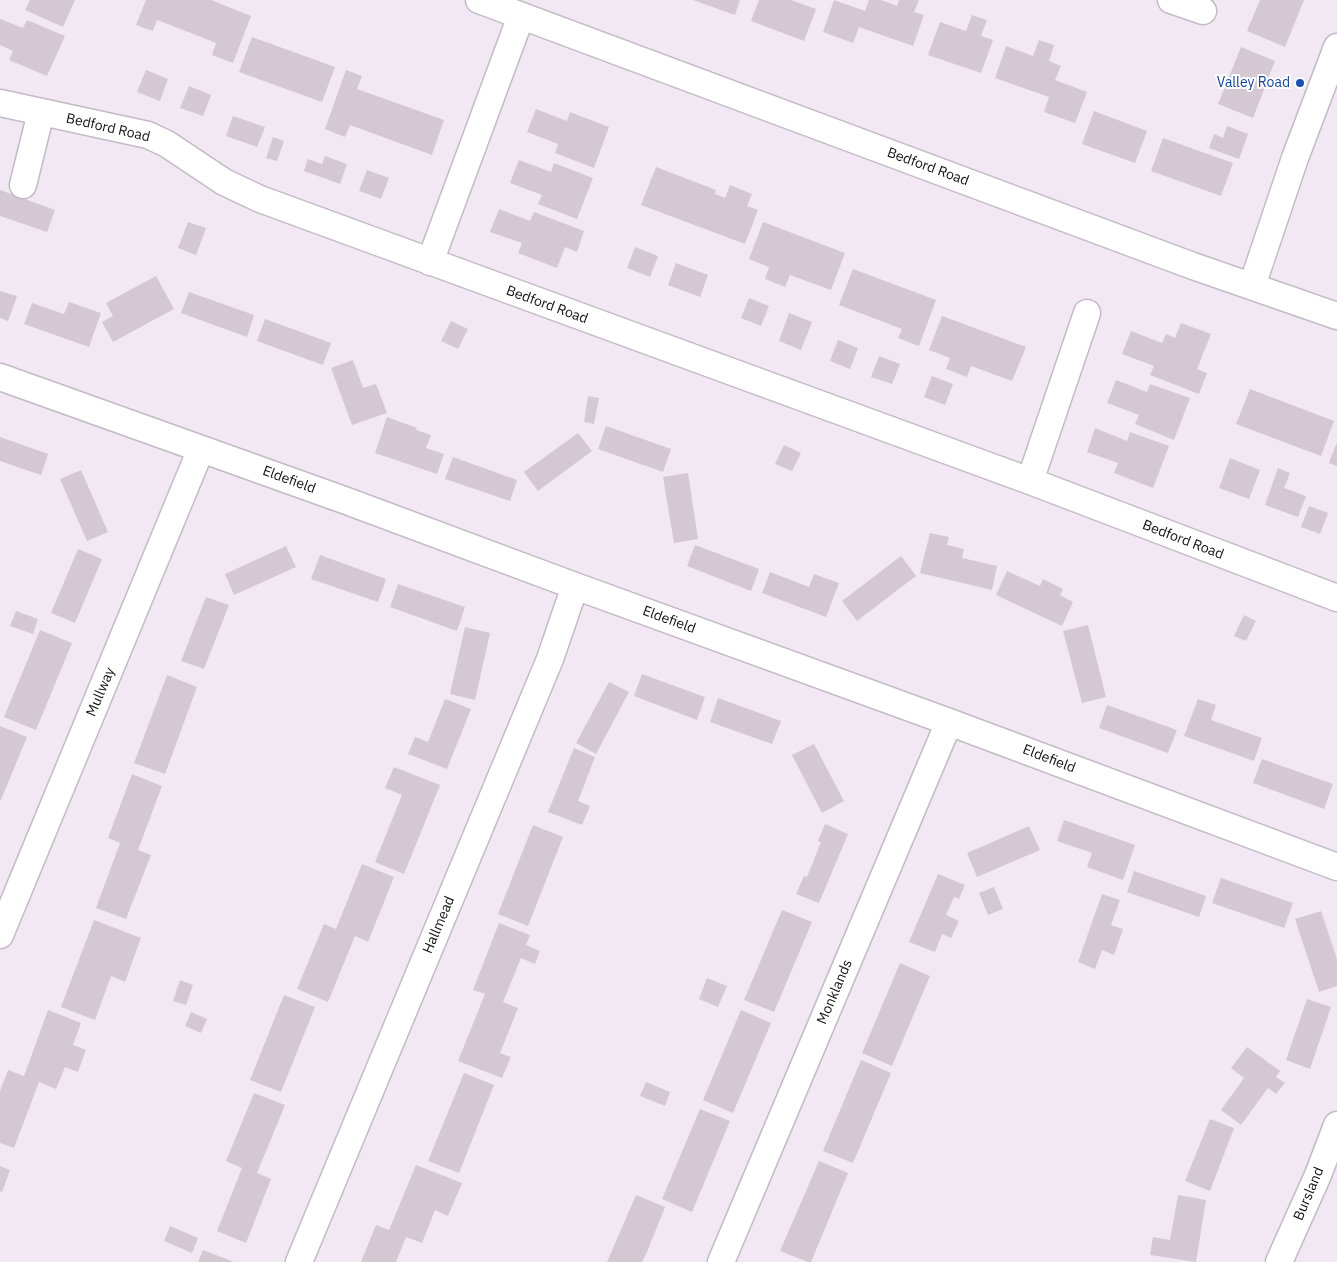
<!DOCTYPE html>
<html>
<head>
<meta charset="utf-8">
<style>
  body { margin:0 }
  canvas { display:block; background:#f1e8f4 }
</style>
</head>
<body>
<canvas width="1337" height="1262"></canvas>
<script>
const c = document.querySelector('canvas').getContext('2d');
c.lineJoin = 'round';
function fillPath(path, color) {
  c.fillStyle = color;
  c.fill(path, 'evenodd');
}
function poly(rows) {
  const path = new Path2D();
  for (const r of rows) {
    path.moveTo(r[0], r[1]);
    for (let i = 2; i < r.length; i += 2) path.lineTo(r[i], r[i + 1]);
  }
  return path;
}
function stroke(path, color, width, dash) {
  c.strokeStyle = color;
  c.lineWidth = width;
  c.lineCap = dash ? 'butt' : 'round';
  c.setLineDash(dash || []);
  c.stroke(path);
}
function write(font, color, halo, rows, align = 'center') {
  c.font = font + ' "IBM Plex Sans",sans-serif';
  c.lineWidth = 4;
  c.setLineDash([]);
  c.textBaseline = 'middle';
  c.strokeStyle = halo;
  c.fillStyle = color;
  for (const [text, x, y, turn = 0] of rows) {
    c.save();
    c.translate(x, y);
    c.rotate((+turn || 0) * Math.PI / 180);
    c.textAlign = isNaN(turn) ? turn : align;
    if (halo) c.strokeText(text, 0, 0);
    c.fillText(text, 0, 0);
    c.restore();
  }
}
fillPath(poly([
  [30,0,75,0,63,27,25,10],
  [146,0,211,0,251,16,233,63,212,55,216,43,196,35,157,20,153,31,136,25],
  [693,0,740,0,735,15],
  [759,0,791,0,816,9,804,41,751,21],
  [834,0,865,11,869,0,881,0,897,6,899,0,919,0,914,12,924,15,913,46,859,27,853,43,823,32],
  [1260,0,1304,0,1285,47,1247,31],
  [972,15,987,20,981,36,993,40,981,73,928,55,940,22,966,31],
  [0,19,23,28,27,20,65,36,47,76,9,60,13,51,0,45],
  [252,37,335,67,322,102,239,72],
  [1039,40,1054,45,1049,61,1061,66,1055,80,1087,92,1075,123,1044,112,1049,97,995,78,1006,46,1033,56],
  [1241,47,1275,61,1253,118,1218,104],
  [146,70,168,79,160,101,137,92],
  [346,70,362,76,357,89,444,120,432,155,350,125,345,137,325,129],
  [189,86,211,95,203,116,180,108],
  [536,109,567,121,570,112,609,127,594,168,555,153,558,144,527,132],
  [1094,111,1147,131,1135,163,1082,144],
  [233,116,265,127,257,147,226,136],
  [1227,126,1248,134,1239,159,1209,148,1214,134,1223,138],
  [273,137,284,141,277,161,266,158],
  [1163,138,1233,163,1221,196,1151,171],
  [325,156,347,164,340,184,304,171,308,159,322,164],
  [519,160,551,172,554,163,593,178,577,219,538,204,542,195,510,183],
  [656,167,716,190,715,194,725,198,730,185,752,194,747,206,758,210,745,244,641,205],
  [367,170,389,178,381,199,359,191],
  [0,190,55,210,47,232,0,216],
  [499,209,530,221,534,212,584,231,577,252,565,247,557,268,518,253,522,243,490,232],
  [188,222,206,228,196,255,178,248],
  [763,222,845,253,831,290,790,275,785,287,765,279,769,267,749,259],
  [635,247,658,256,650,277,627,268],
  [676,263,708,275,700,297,668,285],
  [853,269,936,300,919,346,898,338,902,329,839,305],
  [156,276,174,309,113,342,102,322,113,316,106,303],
  [0,291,17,296,8,321,0,318],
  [189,292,254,315,247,337,181,313],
  [749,298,769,306,761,326,741,318],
  [69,302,101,313,89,347,24,324,32,303,64,314],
  [789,313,812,322,801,350,779,341],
  [942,316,1026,347,1012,381,971,366,967,377,946,369,950,358,929,350],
  [265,319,331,343,323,365,257,341],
  [451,321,468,329,458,349,441,341],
  [1181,323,1211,334,1197,369,1207,373,1199,394,1150,375,1154,366,1122,354,1131,331,1162,343,1166,334,1175,338],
  [838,340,858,348,850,369,830,361],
  [879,356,900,364,892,384,871,377],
  [353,360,363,388,376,384,387,413,352,425,331,368],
  [932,376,953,384,945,405,924,397],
  [1116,380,1147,392,1150,384,1190,398,1174,440,1135,424,1139,415,1107,403],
  [1250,389,1334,421,1321,456,1236,424],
  [588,396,599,398,594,424,584,422],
  [387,417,417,428,416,430,431,435,426,448,444,454,437,474,375,453],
  [606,426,671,449,663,472,598,449],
  [1095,428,1127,441,1130,432,1169,446,1153,488,1114,473,1118,463,1087,452],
  [578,433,592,451,538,491,524,472],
  [0,437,48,454,41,475,0,461],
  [1337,442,1337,466,1329,463],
  [784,445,801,453,792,471,775,464],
  [453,457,517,480,510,501,445,479],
  [1230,458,1260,470,1249,499,1219,488],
  [1278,468,1290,473,1284,488,1306,496,1298,517,1265,505],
  [81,470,108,532,87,541,60,479],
  [688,473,698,539,674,543,663,477],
  [1309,506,1328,513,1320,534,1301,527],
  [930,533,949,537,947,545,964,549,962,558,997,566,992,590,920,573],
  [695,545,759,569,751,591,687,566],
  [286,546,296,567,234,595,225,574],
  [78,549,102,559,75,623,51,613],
  [320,555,386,579,378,602,311,579],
  [901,556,916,576,857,621,842,601],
  [1007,571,1040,586,1043,579,1063,589,1060,595,1073,602,1062,626,996,595],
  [770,572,809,587,814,574,839,583,826,617,762,593],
  [398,584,465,607,457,631,390,607],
  [206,597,229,605,204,669,181,661],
  [16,611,38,619,33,634,10,626],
  [1244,615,1256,621,1246,641,1234,636],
  [1088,625,1106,697,1082,703,1063,631],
  [465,627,490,633,475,700,450,694],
  [40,630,72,643,36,730,4,717],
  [642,674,705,697,697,720,634,696],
  [167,675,197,687,165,774,134,763],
  [609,682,629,692,596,754,576,743],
  [718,698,781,721,772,744,710,722],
  [445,699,471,709,447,769,408,754,415,737,428,742],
  [1198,699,1216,705,1211,720,1262,738,1254,761,1184,736],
  [1107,705,1177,730,1168,753,1099,728],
  [0,726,27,737,0,802],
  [814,744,844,801,822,813,792,755],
  [574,748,595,757,578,801,590,806,582,825,548,812],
  [1262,759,1333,784,1324,809,1253,783],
  [394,767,440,785,404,874,375,862,402,795,385,788],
  [132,774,162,786,138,850,151,855,126,919,96,908,120,843,108,838],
  [1064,820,1135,845,1123,880,1087,867,1092,853,1057,841],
  [825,824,848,834,819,903,796,894,804,876,807,877,821,842,818,841],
  [533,825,563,837,528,926,498,914],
  [1029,826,1040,850,977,877,967,853],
  [362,864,394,877,368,942,355,936,328,1002,297,989,324,924,336,929],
  [1134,871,1206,896,1199,917,1127,892],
  [938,874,965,885,959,899,954,897,946,915,959,921,951,938,942,934,935,952,909,942],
  [1221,878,1293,903,1284,928,1212,903],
  [994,887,1003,909,988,915,979,893],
  [1102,894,1120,900,1111,925,1123,929,1114,955,1102,950,1095,969,1078,962],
  [782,910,812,922,774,1012,744,1000],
  [1321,911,1337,959,1337,986,1319,992,1295,919],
  [94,920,141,938,125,982,111,976,95,1020,61,1007],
  [499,923,530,935,526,945,540,951,535,964,521,958,503,1002,518,1008,500,1053,511,1057,502,1078,458,1061,485,994,473,990],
  [900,963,930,976,892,1066,862,1053],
  [707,978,727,986,718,1007,699,999],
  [180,980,193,985,186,1005,173,1001],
  [284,995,315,1007,281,1092,250,1080],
  [1307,999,1331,1007,1310,1069,1286,1060],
  [48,1010,81,1023,73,1045,86,1050,78,1072,65,1067,56,1089,39,1082,14,1148,0,1143,0,1091,8,1070,24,1076],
  [741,1010,771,1023,733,1113,703,1100],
  [191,1012,207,1019,201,1033,185,1026],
  [1247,1047,1280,1071,1276,1077,1285,1083,1276,1094,1268,1088,1241,1125,1221,1110,1244,1078,1231,1068],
  [861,1060,891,1073,853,1163,823,1151],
  [464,1073,494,1085,459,1173,428,1161],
  [646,1082,670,1092,665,1106,640,1096],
  [254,1093,285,1105,257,1173,271,1179,246,1243,217,1231,242,1168,226,1161],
  [700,1109,730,1121,692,1212,662,1199],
  [1210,1119,1234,1128,1210,1191,1185,1181],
  [819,1161,848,1173,811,1262,808,1262,780,1251],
  [416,1165,462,1183,448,1216,435,1210,422,1243,406,1237,396,1262,361,1262,376,1225,389,1230],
  [0,1166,10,1170,2,1192,0,1191],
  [636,1195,665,1207,647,1252,642,1262,607,1262],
  [1178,1195,1206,1200,1196,1262,1150,1255,1153,1237,1170,1240],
  [170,1226,198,1238,192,1253,164,1241],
  [203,1250,234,1262,198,1262]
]), '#d4c8d3');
const minor = poly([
  [479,0,1193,266,1337,316],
  [1171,0,1203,11],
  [0,103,148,135,167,144,224,182,260,199,1030,481,1337,598],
  [23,185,41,112],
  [430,262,521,16],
  [1252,286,1295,158,1337,47],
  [0,377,344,500,575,586,949,722,1337,867],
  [1030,481,1087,313],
  [0,935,201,449],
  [299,1262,550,659,575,586],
  [721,1262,949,722],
  [1279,1262,1318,1175,1337,1125]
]);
stroke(minor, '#c3bac6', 29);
stroke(minor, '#fff', 26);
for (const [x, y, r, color] of [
  [1300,83,5,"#1a4fb4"]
]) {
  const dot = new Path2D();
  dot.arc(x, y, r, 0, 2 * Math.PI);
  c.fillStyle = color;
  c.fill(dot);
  stroke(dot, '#fff', 2);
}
write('14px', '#164399', '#fff', [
  ["Valley Road",1290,83]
], 'right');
write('14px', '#141115', '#fff', [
  ["Bedford Road",108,128,13],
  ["Bedford Road",928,167,20],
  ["Bedford Road",547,305,20],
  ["Eldefield",289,480,20],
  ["Bedford Road",1183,540,21],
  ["Eldefield",669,620,20],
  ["Mullway",101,692,-67],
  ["Eldefield",1049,759,21],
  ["Hallmead",439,925,-67],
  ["Monklands",835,992,-67],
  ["Bursland",1309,1194,-67]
]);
</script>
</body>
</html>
